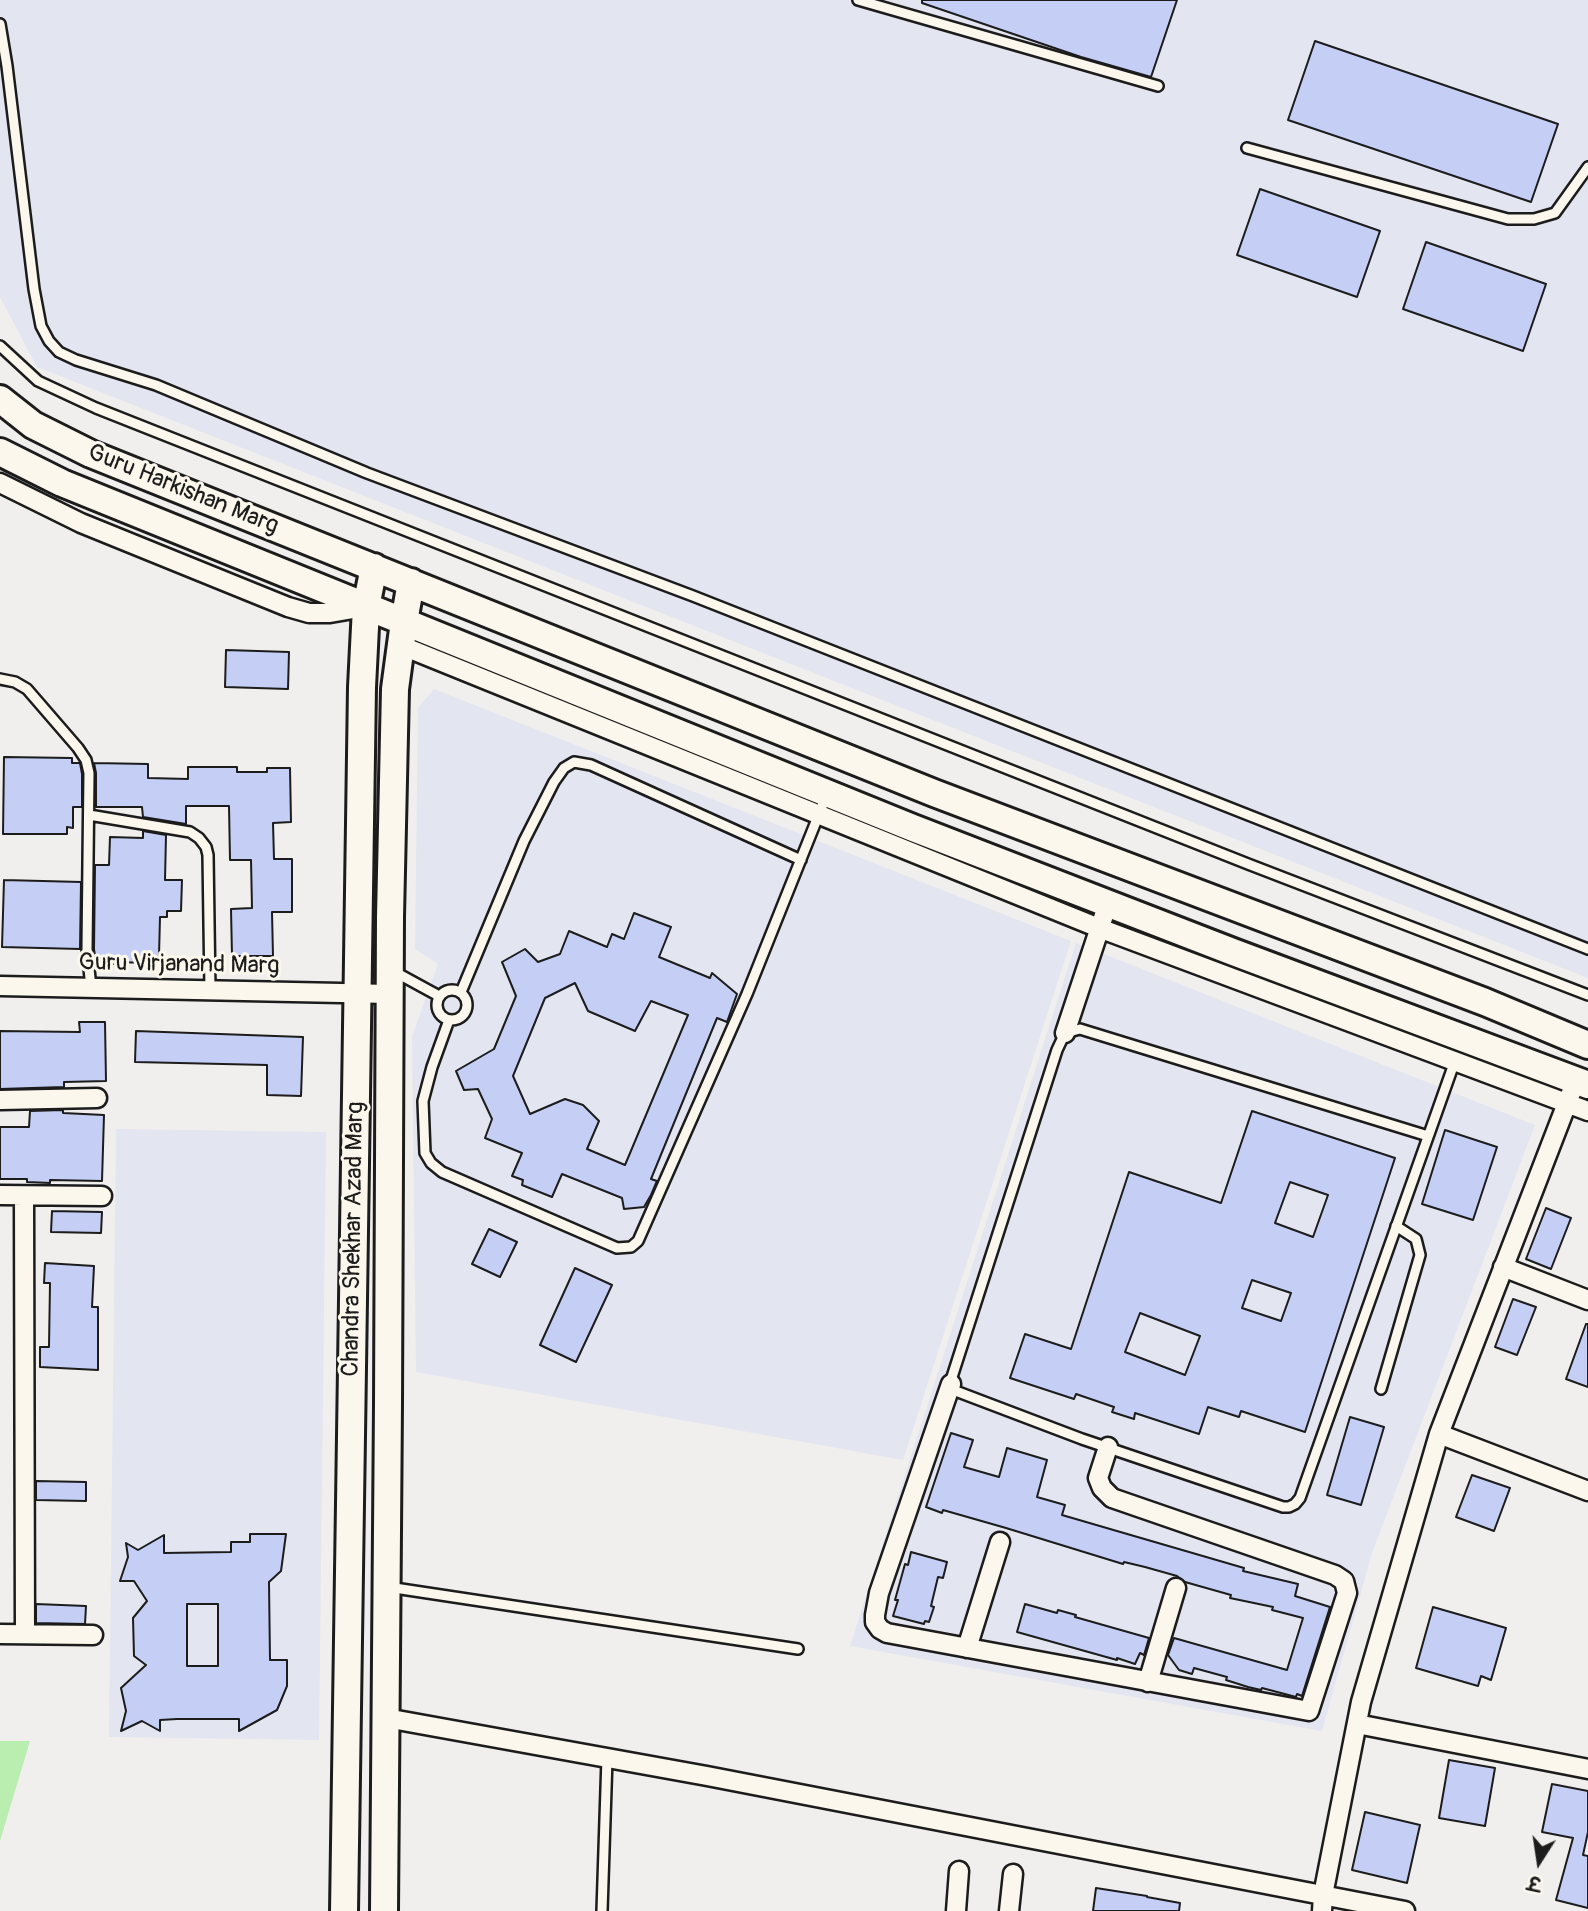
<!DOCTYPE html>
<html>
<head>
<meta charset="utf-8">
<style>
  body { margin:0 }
  #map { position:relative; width:1588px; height:1911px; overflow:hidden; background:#f0efee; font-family:Pangolin,"Playpen Sans Deva",sans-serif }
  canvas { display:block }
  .north { position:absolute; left:1504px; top:1827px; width:70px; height:70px; -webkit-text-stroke:5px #fbf7ec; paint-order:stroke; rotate:192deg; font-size:19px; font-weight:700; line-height:28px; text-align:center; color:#1c1c1c }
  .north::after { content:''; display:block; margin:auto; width:24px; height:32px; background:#1c1c1c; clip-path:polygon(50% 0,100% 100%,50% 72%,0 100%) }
</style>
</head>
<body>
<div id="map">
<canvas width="1588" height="1911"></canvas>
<div class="north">उ</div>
</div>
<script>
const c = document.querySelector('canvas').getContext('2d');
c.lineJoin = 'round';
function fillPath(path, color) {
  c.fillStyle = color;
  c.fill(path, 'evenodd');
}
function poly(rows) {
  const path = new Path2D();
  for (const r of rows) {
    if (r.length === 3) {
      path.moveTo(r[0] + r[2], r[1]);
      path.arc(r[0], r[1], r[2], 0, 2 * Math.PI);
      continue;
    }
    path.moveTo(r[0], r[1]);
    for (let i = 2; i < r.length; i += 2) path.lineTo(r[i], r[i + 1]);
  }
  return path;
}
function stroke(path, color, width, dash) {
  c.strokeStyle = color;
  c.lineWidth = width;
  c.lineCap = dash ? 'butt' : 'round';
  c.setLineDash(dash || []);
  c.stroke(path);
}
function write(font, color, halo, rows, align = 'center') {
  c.font = font + ' Pangolin,sans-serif';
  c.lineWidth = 6;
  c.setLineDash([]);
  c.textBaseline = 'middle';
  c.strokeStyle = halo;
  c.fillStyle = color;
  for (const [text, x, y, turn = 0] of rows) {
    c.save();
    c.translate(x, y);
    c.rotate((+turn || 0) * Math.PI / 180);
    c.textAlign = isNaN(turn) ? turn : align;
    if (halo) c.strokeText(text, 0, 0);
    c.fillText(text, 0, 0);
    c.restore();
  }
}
fillPath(poly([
  [0,0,1588,0,1588,978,37,367,0,297],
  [434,689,1071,941,903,1460,416,1372,412,1036,438,964,415,949,418,708],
  [1076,943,1535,1125,1372,1553,1322,1731,850,1646],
  [116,1129,326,1132,319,1740,109,1737]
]), '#e3e5f0');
fillPath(poly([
  [0,1741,30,1741,0,1841]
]), '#b9eeb0');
const building = poly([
  [922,0,1177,0,1151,77,1081,57,922,3,922,0],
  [1315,41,1558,124,1531,202,1288,120,1315,41],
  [1260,189,1380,231,1357,297,1237,255,1260,189],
  [1426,242,1546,284,1523,351,1403,309,1426,242],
  [226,650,289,652,288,689,225,687,226,650],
  [4,757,72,758,72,763,80,763,82,774,82,807,73,807,73,828,67,827,67,834,3,834,4,757],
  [94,763,148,764,148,778,188,779,188,767,237,767,237,772,267,772,267,768,290,768,291,822,273,823,274,859,292,859,292,912,272,912,273,956,232,956,231,909,252,908,251,860,230,860,229,806,186,806,186,824,143,817,142,807,96,807,96,773,94,763],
  [143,831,166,835,165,880,182,880,181,911,167,911,167,917,160,917,159,956,152,956,152,963,113,962,113,964,96,964,94,949,95,865,109,865,110,837,143,838,143,831],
  [4,880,81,882,80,949,2,947,4,880],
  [634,913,671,927,659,957,710,978,712,973,737,994,727,1022,717,1018,651,1179,657,1181,651,1195,644,1207,624,1209,622,1198,562,1174,552,1197,522,1185,523,1180,512,1176,522,1153,485,1138,492,1119,478,1089,464,1090,456,1071,494,1049,516,996,502,962,525,949,538,962,560,954,569,931,607,947,612,934,624,939,634,913],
  [575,983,588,1011,635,1031,651,1001,688,1015,625,1165,587,1149,599,1121,583,1105,565,1099,530,1114,513,1076,545,998,575,983],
  [79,1022,105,1022,106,1081,64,1082,64,1087,0,1089,0,1031,80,1032,79,1022],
  [136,1031,303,1037,301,1096,267,1095,267,1065,135,1062,136,1031],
  [63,1110,63,1113,104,1115,102,1181,50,1180,50,1183,27,1182,27,1179,0,1179,0,1127,29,1127,30,1111,63,1110],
  [1252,1111,1395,1158,1305,1432,1241,1411,1239,1417,1208,1407,1199,1434,1135,1413,1134,1419,1112,1412,1114,1407,1076,1394,1074,1399,1010,1378,1025,1334,1071,1349,1129,1172,1221,1203,1252,1111],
  [1290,1182,1328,1195,1313,1237,1275,1223,1290,1182],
  [1252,1280,1291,1293,1281,1321,1242,1308,1252,1280],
  [1140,1313,1200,1336,1185,1375,1125,1352,1140,1313],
  [1445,1130,1497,1147,1473,1220,1422,1204,1445,1130],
  [1546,1208,1571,1218,1551,1269,1526,1259,1546,1208],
  [52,1211,102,1212,101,1233,51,1232,52,1211],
  [489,1229,517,1242,500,1277,472,1264,489,1229],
  [45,1263,94,1266,92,1307,98,1307,98,1370,40,1367,40,1347,49,1347,50,1283,44,1283,45,1263],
  [575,1268,612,1285,576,1362,540,1345,575,1268],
  [1513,1299,1536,1307,1517,1355,1495,1347,1513,1299],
  [1586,1324,1588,1324,1588,1387,1566,1379,1586,1324],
  [1350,1417,1384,1427,1361,1505,1327,1495,1350,1417],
  [951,1433,973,1440,964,1467,999,1477,1007,1448,1047,1460,1037,1497,1065,1505,1062,1515,1244,1568,1243,1571,1298,1584,1295,1596,1330,1607,1302,1696,1297,1694,1296,1697,1262,1688,1261,1690,1248,1687,1226,1680,1227,1677,1194,1668,1192,1674,1179,1670,1168,1655,1174,1638,1287,1670,1303,1618,1272,1610,1273,1607,1230,1598,1231,1595,1185,1582,1177,1576,1145,1567,1124,1562,1123,1564,1006,1528,943,1510,942,1513,926,1507,951,1433],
  [1472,1475,1510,1488,1494,1531,1456,1517,1472,1475],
  [36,1481,86,1482,86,1501,36,1500,36,1481],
  [250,1534,286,1534,281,1571,269,1582,270,1660,287,1660,287,1686,277,1710,239,1731,239,1719,177,1719,160,1720,160,1731,142,1721,121,1731,126,1711,121,1688,146,1665,134,1656,133,1618,147,1601,134,1581,120,1581,128,1557,126,1543,138,1550,164,1535,164,1553,231,1552,231,1542,250,1542,250,1534],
  [187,1604,218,1604,218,1666,187,1666,187,1604],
  [911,1552,947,1562,943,1578,938,1577,931,1606,934,1607,929,1622,925,1621,924,1624,893,1616,898,1600,895,1600,905,1564,908,1565,911,1552],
  [36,1604,86,1606,85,1624,36,1623,36,1604],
  [1025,1604,1057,1613,1058,1610,1076,1615,1075,1617,1149,1638,1144,1655,1140,1653,1135,1664,1117,1658,1117,1660,1017,1632,1025,1604],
  [1433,1607,1506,1628,1491,1680,1481,1676,1478,1686,1416,1668,1433,1607],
  [1449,1760,1495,1768,1485,1826,1439,1818,1449,1760],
  [1552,1784,1588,1791,1588,1832,1583,1855,1588,1856,1588,1908,1556,1900,1573,1838,1542,1832,1552,1784],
  [1365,1812,1420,1825,1407,1883,1352,1870,1365,1812],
  [1096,1888,1147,1896,1147,1897,1180,1903,1179,1911,1093,1911,1096,1888]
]);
fillPath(building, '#c5cff6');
stroke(building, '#1c1c1c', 2);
const lane = poly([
  [858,0,1158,86],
  [0,24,7,66,34,289,41,326,49,341,59,352,76,360,156,385,367,473,693,596,1588,949],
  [1247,148,1508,219,1534,219,1555,213,1588,167],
  [0,346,38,381,96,408,1248,864,1588,995],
  [0,679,15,682,27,689,78,748,86,760,89,773,87,949,91,988],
  [89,815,190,832,199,838,206,847,208,855,210,991],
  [395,972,439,996],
  [452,1005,15],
  [461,992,524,841,554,782,564,768,574,762,591,765,801,860],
  [449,1020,432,1067,423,1101,425,1153,431,1163,442,1172,617,1248,631,1247,638,1241,747,994,827,794],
  [1428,1136,1080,1029,1065,1033,1057,1050,952,1377,953,1390,1082,1439,1283,1507,1289,1507,1295,1504,1300,1498,1456,1058],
  [1381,1389,1420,1255,1416,1239,1396,1226],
  [388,1587,798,1649],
  [602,1911,607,1758]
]);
const street = poly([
  [0,483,81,523,288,607,309,613,330,613,365,607],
  [400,645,1099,928,1588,1111],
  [0,986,390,994],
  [1065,1033,1108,903],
  [0,1100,97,1098],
  [0,1195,102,1196],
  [24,1196,25,1634],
  [1503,1267,1588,1300],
  [951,1384,879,1593,875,1615,875,1622,880,1629,887,1633,1309,1711,1347,1593,1344,1581,1335,1575,1112,1498,1102,1488,1098,1478,1108,1447],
  [1439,1434,1588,1491],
  [0,1634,93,1635],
  [967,1648,1000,1542],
  [1148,1682,1176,1588],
  [386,1718,707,1776,1405,1911],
  [1357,1724,1588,1769],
  [956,1911,959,1871],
  [1009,1911,1013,1874],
  [1322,1911,1323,1895,1361,1702,1439,1434,1571,1093]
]);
const secondary = poly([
  [0,399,33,425,91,454,934,793,1485,1002,1588,1045],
  [0,452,62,483,913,828,1233,952,1588,1085],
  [344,1911,362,687,366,607,374,567],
  [384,1911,388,1404,390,917,395,689,404,622,411,582]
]);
stroke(lane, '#1c1c1c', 14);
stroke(street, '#1c1c1c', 23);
stroke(secondary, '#1c1c1c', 32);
stroke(lane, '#fbf7ec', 9);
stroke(street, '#fbf7ec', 18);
stroke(secondary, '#fbf7ec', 26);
write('24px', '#1c1c1c', '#fbf7ec', [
  ["Guru Harkishan Marg",183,490,22],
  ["Guru Virjanand Marg",179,965,1],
  ["Chandra Shekhar Azad Marg",354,1239,-89]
]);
</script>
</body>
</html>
